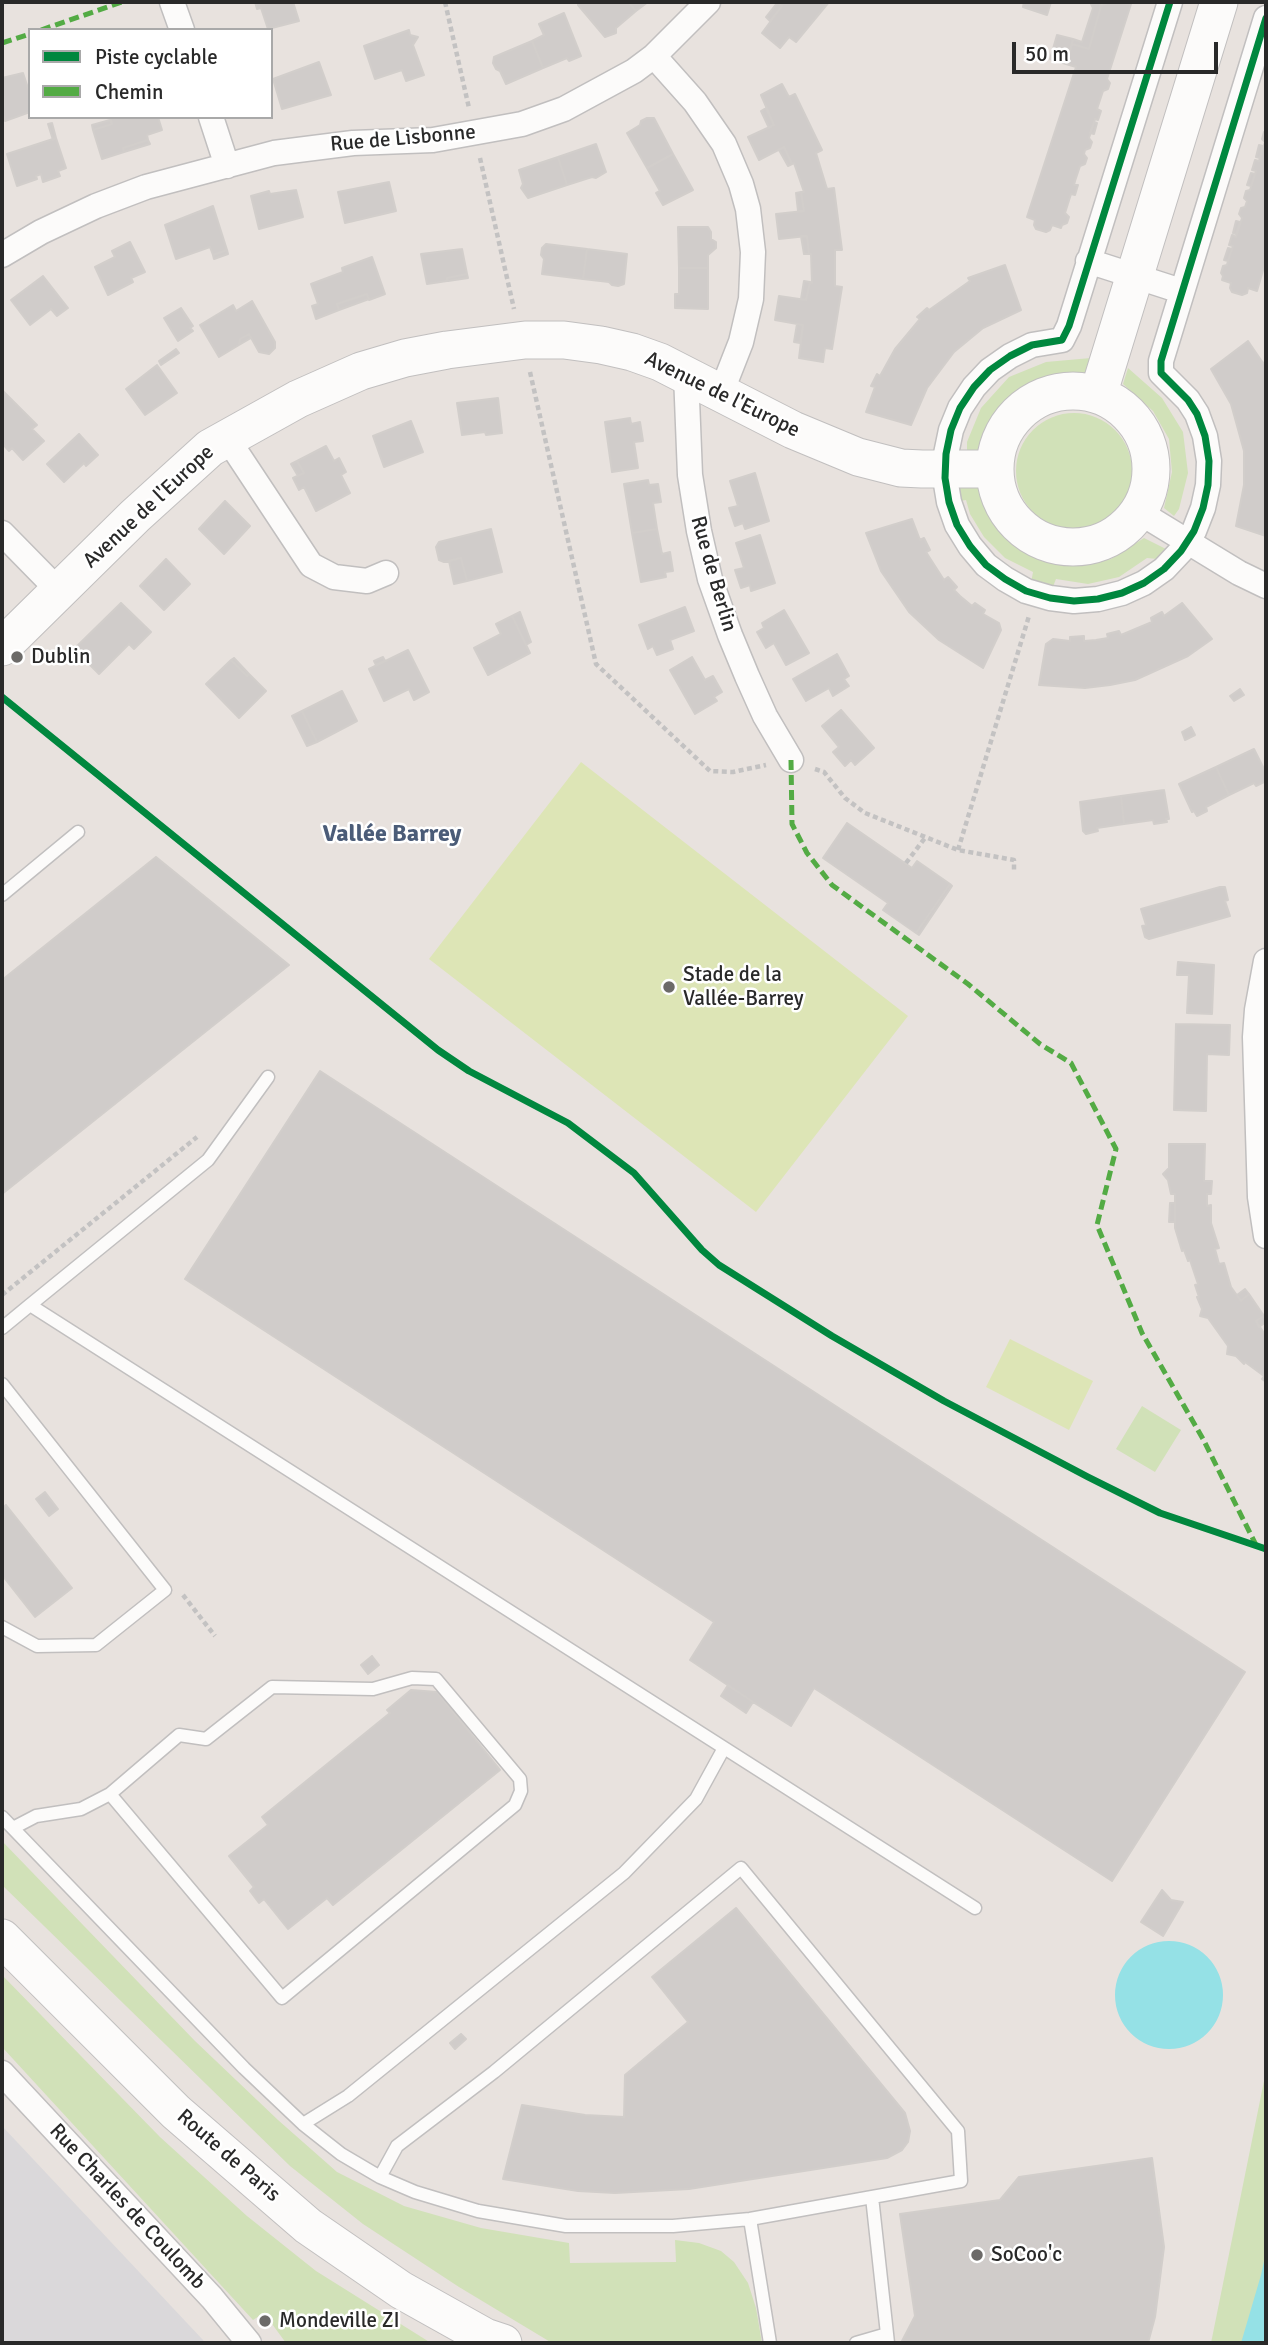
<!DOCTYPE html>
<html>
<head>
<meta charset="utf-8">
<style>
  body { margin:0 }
  #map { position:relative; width:1268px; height:2345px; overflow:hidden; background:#e8e2de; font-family:Signika,sans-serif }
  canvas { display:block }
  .frame { position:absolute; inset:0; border:4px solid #292929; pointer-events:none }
  .legend { position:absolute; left:28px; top:28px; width:245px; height:91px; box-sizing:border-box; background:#fff; border:2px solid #a9a9a9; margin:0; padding:9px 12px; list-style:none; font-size:21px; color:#292929 }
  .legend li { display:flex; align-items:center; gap:14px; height:35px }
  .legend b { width:35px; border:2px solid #a9a9a9 }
  .scale { position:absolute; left:1012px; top:42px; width:206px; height:32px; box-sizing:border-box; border:4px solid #292929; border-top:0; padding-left:9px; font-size:21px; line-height:24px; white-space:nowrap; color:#292929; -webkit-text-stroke:5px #fff; paint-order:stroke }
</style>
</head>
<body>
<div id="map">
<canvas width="1268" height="2345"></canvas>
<div class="frame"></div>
<ul class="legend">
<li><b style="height:9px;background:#00873e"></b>Piste cyclable</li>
<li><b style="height:9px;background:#53ab44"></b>Chemin</li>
</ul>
<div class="scale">50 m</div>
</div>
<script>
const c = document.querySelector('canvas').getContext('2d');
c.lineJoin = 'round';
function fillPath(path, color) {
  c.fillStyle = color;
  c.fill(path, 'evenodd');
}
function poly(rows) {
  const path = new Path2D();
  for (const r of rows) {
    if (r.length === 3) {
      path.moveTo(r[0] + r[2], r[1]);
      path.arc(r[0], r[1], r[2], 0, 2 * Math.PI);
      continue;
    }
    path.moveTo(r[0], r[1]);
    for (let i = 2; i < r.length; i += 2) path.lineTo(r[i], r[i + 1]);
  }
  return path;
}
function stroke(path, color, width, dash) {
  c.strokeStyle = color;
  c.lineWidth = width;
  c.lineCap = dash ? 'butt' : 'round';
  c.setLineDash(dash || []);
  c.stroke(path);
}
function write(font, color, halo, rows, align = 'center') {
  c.font = font + ' Signika,sans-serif';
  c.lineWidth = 5;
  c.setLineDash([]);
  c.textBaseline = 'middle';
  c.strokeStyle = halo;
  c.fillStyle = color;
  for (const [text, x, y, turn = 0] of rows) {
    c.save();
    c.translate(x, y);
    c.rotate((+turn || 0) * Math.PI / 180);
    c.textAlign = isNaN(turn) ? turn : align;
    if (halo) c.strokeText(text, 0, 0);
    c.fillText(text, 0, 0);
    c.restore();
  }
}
fillPath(poly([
  [2,2126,203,2340,205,2343,2,2343]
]), '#dad8da');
fillPath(poly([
  [1091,358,1085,374,1045,378,1016,391,994,416,980,450,967,451,967,442,981,408,1009,377,1046,362],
  [1128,368,1162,398,1183,432,1188,473,1179,509,1174,516,1164,508,1172,472,1169,439,1153,411,1123,384],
  [1074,471,58],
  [960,481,975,482,1002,531,1026,553,1050,562,1083,565,1111,559,1144,538,1166,549,1157,559,1147,558,1119,577,1088,584,1056,579,1052,589,1031,583,1033,572,1005,558,984,537,970,514,966,500,960,501],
  [1142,1406,1181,1430,1155,1472,1116,1449],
  [2,1841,195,2041,278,2120,337,2172,404,2206,481,2228,569,2243,570,2263,676,2262,675,2240,699,2243,721,2251,734,2262,748,2283,756,2308,762,2343,552,2343,459,2287,363,2224,290,2166,2,1885],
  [2,1975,160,2137,247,2216,316,2271,431,2343,286,2343,264,2313,253,2320,2,2047],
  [1266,2071,1266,2343,1211,2343]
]), '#d1e1b8');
fillPath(poly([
  [581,762,908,1016,756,1212,429,959],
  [1010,1339,1093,1381,1069,1430,986,1387]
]), '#dde5b6');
fillPath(poly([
  [1169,1995,54],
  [1266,2252,1266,2343,1241,2343,1261,2275]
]), '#95e1e6');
const building = poly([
  [255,2,293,2,299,21,268,29,261,8,257,9,255,2],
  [578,2,628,2,636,11,616,28,616,33,605,37,578,5,578,2],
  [628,2,648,2,636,11,628,2],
  [776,2,829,2,796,42,789,37,780,48,762,33,782,6,776,2],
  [1024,2,1051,2,1047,15,1023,7,1024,2],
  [1090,2,1099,2,1101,6,1089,49,1072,44,1073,39,1082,42,1093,8,1090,2],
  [1109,2,1131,4,1107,79,1110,83,1108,89,1103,91,1097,109,1101,111,1098,120,1095,119,1089,138,1092,142,1090,148,1085,150,1084,154,1087,158,1085,164,1080,166,1075,181,1074,185,1078,185,1075,195,1071,194,1065,213,1069,217,1067,223,1062,225,1061,228,1052,225,1050,230,1046,232,1036,229,1034,225,1035,220,1027,217,1076,67,1066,64,1072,44,1089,49,1101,6,1109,2],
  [777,3,782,6,770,21,766,17,777,3],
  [564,13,581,56,569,61,567,58,543,68,532,41,544,35,539,24,564,13],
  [409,30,410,35,418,37,413,45,424,75,406,81,402,70,375,79,364,46,409,30],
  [1057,35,1073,39,1066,64,1050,59,1057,35],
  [532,41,543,68,506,84,500,71,496,69,493,63,494,57,532,41],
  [319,62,331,95,282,109,273,79,319,62],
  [23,73,30,94,30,112,5,121,2,111,4,106,2,78,23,73],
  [782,84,789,97,795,94,822,150,816,153,827,189,834,188,842,250,835,250,835,286,842,287,832,349,825,348,823,362,799,358,803,325,775,320,779,296,806,300,810,282,812,283,811,254,809,254,807,236,779,239,776,214,804,211,801,192,804,192,794,163,792,164,784,147,759,160,748,137,774,125,761,95,782,84],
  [766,108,774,125,769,128,761,111,766,108],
  [110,117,158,117,162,130,147,135,148,140,123,148,124,152,102,159,93,130,112,124,110,117],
  [647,118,654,118,673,154,647,168,627,133,640,125,641,121,647,118],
  [110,120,112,124,93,130,92,125,110,120],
  [1094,122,1097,123,1094,134,1090,133,1094,122],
  [52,123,56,138,53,140,48,124,52,123],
  [1264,132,1266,132,1266,260,1257,291,1248,288,1247,293,1242,295,1232,292,1230,288,1231,283,1222,280,1223,276,1221,273,1223,266,1227,265,1228,261,1233,246,1229,245,1232,235,1236,237,1242,218,1239,214,1241,208,1245,207,1247,201,1244,198,1246,191,1250,190,1256,171,1252,170,1255,160,1259,161,1260,158,1265,142,1262,139,1264,132],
  [56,138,66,168,58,171,60,176,43,182,41,174,36,176,37,179,17,186,7,154,56,138],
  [148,140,150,144,124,152,123,148,148,140],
  [596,144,606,172,596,178,592,177,567,185,558,157,596,144],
  [1259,145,1263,146,1260,158,1256,157,1259,145],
  [784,147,792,164,788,166,779,150,784,147],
  [673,154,693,190,663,205,656,193,660,191,647,168,673,154],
  [558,157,567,185,528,198,521,188,523,184,519,170,558,157],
  [1251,173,1255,174,1251,186,1247,185,1251,173],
  [389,182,396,211,345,223,338,192,389,182],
  [296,190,303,217,259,229,251,196,269,191,270,194,296,190],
  [801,192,804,211,798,211,796,193,801,192],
  [213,206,227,250,213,255,210,247,176,259,165,225,213,206],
  [1236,221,1240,222,1236,234,1233,233,1236,221],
  [678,227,708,227,711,232,711,239,716,242,716,248,708,255,708,268,679,268,678,227],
  [801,236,807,236,809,254,804,254,801,236],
  [130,242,145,272,131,278,133,282,108,295,95,267,115,257,112,251,130,242],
  [546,244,587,249,583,279,542,274,544,259,541,255,542,248,546,244],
  [1228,248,1232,249,1228,261,1224,260,1228,248],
  [462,249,467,274,447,278,447,281,427,284,421,254,462,249],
  [587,249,627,254,624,284,618,286,612,285,609,282,583,279,587,249],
  [227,250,228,254,214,259,213,255,227,250],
  [372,257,385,294,369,300,367,294,337,304,339,310,316,319,312,306,318,304,311,284,343,272,342,268,372,257],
  [1005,265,1021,310,983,328,954,352,927,388,911,425,866,412,875,387,871,386,877,374,880,376,895,349,920,319,917,317,927,308,929,310,970,281,968,278,1005,265],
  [679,268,708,268,708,309,675,308,675,294,679,294,679,268],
  [467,274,468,278,448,281,447,278,467,274],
  [43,276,68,308,57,316,51,309,30,325,11,300,43,276],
  [804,281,810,282,806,300,801,299,804,281],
  [367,294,369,299,339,310,337,304,367,294],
  [252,301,275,342,275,348,269,354,259,352,249,334,240,339,239,345,219,357,200,325,233,305,236,311,252,301],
  [181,308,193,326,190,328,193,331,178,341,164,318,181,308],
  [797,324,803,325,800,343,794,342,797,324],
  [249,334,251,338,239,345,240,339,249,334],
  [1248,341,1263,363,1266,362,1266,536,1236,526,1244,485,1244,451,1231,404,1211,369,1248,341],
  [176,349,179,353,161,365,159,361,176,349],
  [157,365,177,393,145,415,126,389,157,365],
  [2,390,37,425,32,429,44,441,23,460,12,448,9,451,2,443,2,390],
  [498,398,502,433,486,435,485,432,462,435,457,403,498,398],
  [630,418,631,424,640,422,643,441,634,442,638,468,612,472,605,422,630,418],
  [411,421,423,452,384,467,373,436,411,421],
  [79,434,98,455,86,466,84,463,64,482,47,464,79,434],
  [326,446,334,461,339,458,346,472,341,475,350,493,316,511,304,487,299,490,293,478,304,473,297,461,326,446],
  [297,461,304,473,298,476,291,464,297,461],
  [755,473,769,521,745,529,743,523,735,526,729,508,738,506,730,481,755,473],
  [648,480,649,485,658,484,661,502,653,503,657,529,632,533,624,484,648,480],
  [225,501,250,526,224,554,199,529,225,501],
  [912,519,920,540,924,538,930,550,926,552,944,580,948,577,957,587,954,590,960,596,972,606,975,603,985,610,983,614,999,623,1001,630,983,668,939,640,909,612,881,571,866,533,912,519],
  [491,529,502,572,467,581,461,558,444,562,439,560,436,547,439,542,491,529],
  [657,529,662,554,670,552,673,571,665,572,666,577,641,582,632,533,657,529],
  [760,535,775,583,751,591,750,585,741,588,735,570,744,568,736,543,760,535],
  [461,558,467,581,454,584,449,561,461,558],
  [166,559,190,584,164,610,140,586,166,559],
  [121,603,151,632,134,649,129,644,99,674,74,649,121,603],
  [1182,603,1212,639,1188,656,1135,680,1110,685,1085,688,1039,685,1046,644,1053,639,1070,641,1070,637,1084,636,1084,641,1096,640,1108,638,1107,634,1119,631,1121,635,1152,622,1151,618,1162,612,1164,616,1182,603],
  [685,607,694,631,670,640,673,649,657,655,653,646,648,649,639,625,685,607],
  [784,610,809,653,786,665,774,643,766,648,757,632,764,628,762,623,784,610],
  [520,612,531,642,526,645,512,616,520,612],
  [512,616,530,653,488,675,474,648,501,634,496,624,512,616],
  [408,650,429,692,414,700,409,689,384,701,369,669,408,650],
  [837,654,849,676,844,679,849,686,833,696,829,688,806,701,793,679,837,654],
  [383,657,385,661,376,665,374,661,383,657],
  [692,657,705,680,713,676,722,692,714,697,717,701,695,714,670,670,692,657],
  [234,658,249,674,247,676,231,660,234,658],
  [231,660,247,676,249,674,266,691,239,718,206,684,231,660],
  [1240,689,1244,695,1234,701,1230,696,1240,689],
  [342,691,357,721,317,742,302,711,342,691],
  [841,710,874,748,855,765,851,760,845,766,833,752,839,747,822,726,841,710],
  [302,711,317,742,307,746,292,716,302,711],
  [1191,727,1195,735,1185,740,1182,732,1191,727],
  [1254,749,1266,773,1266,781,1256,786,1254,783,1229,795,1216,767,1254,749],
  [1216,767,1229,795,1206,807,1207,811,1197,816,1194,811,1192,812,1179,784,1216,767],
  [1164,790,1169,819,1166,819,1167,822,1154,824,1153,820,1124,824,1121,796,1164,790],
  [1121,796,1124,824,1097,828,1098,831,1086,834,1083,831,1080,802,1121,796],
  [847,823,912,868,917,861,950,884,916,933,883,910,888,903,823,858,847,823],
  [156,857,289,965,2,1194,2,980,156,857],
  [950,884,952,886,919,935,916,933,950,884],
  [1220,887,1225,887,1228,900,1225,901,1230,916,1149,939,1145,937,1142,926,1146,925,1141,909,1220,887],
  [1178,962,1214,965,1212,1014,1187,1013,1189,975,1177,975,1178,962],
  [1176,1024,1230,1025,1229,1055,1207,1054,1206,1111,1174,1110,1176,1024],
  [320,1071,1245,1672,1112,1881,814,1688,791,1726,753,1702,690,1660,714,1622,185,1279,320,1071],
  [1169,1144,1205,1144,1204,1181,1212,1181,1211,1194,1207,1194,1207,1206,1211,1205,1211,1223,1219,1248,1215,1249,1219,1264,1224,1263,1231,1287,1241,1301,1249,1294,1264,1316,1256,1321,1266,1336,1266,1382,1262,1379,1264,1376,1245,1362,1244,1364,1236,1356,1227,1354,1228,1346,1208,1318,1200,1316,1202,1309,1197,1297,1199,1297,1195,1285,1198,1284,1190,1260,1188,1261,1184,1250,1182,1251,1175,1228,1175,1194,1171,1194,1168,1180,1163,1174,1169,1168,1169,1144],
  [1170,1203,1175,1203,1175,1222,1169,1222,1170,1203],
  [1245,1289,1249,1294,1241,1301,1237,1295,1245,1289],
  [1264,1316,1266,1322,1259,1327,1256,1321,1264,1316],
  [45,1492,58,1509,49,1516,36,1499,45,1492],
  [6,1505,72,1588,35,1617,2,1575,2,1509,6,1505],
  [372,1656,379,1665,368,1674,361,1665,372,1656],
  [728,1685,753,1702,746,1713,721,1696,728,1685],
  [411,1690,437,1692,500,1770,333,1905,327,1898,288,1929,264,1899,259,1903,250,1891,254,1887,229,1856,268,1825,262,1817,390,1713,387,1710,411,1690],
  [1162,1890,1171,1900,1183,1902,1163,1936,1141,1922,1162,1890],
  [736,1908,905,2113,910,2131,908,2142,902,2150,887,2158,689,2189,615,2193,578,2191,503,2179,522,2105,585,2115,624,2117,625,2075,688,2022,652,1977,736,1908],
  [461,2034,466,2039,455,2049,450,2043,461,2034],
  [1152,2158,1164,2247,1155,2317,1148,2343,901,2343,915,2316,900,2214,1000,2200,1019,2177,1152,2158]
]);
fillPath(building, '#d0ccca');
stroke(building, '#d2cecb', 2);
const lane = poly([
  [2,895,78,832],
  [30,1305,208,1160,268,1077],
  [2,1328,30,1305,975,1908],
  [2,1384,165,1590,96,1645,37,1646,2,1627],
  [2,1817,244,2068,303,2124,341,2154,380,2177,415,2192,478,2211,566,2226,673,2226,750,2219,961,2181,958,2131,741,1868,494,2072,397,2146,380,2177],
  [13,1828,36,1816,81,1809,110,1794,179,1735,206,1739,272,1687,373,1689,412,1678,436,1679,520,1779,521,1791,515,1805,282,1998,110,1794],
  [303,2124,348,2096,624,1873,696,1799,724,1748],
  [872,2197,888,2343],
  [750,2219,770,2343],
  [856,2343,887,2334]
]);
const street = poly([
  [172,2,182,30],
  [1170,2,1069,326,1062,340,1032,345,1010,356,990,370,974,387,960,408,951,430,946,454,945,478,949,502,957,525,970,546,986,565,1005,579,1026,591,1050,598,1074,601,1098,599,1122,593,1144,583,1164,569,1181,551,1194,531,1203,508,1208,485,1209,461,1205,436,1197,414,1188,400,1161,373,1161,361,1266,18],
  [654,56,695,102,724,144,741,184,748,209,753,252,751,299,741,342,721,393],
  [211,117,227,166],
  [2,255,41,232,96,206,146,187,274,153,353,143,433,140,522,124,564,109,634,71,654,56,708,2],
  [1088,261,1181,291],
  [686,374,690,475,699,531,710,579,730,635,747,676,765,716,791,760],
  [227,438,311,565,334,577,367,581,386,573],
  [1139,512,1239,573,1266,586],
  [2,533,59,591],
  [1266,961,1257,1010,1255,1037,1260,1197,1266,1236],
  [2,2073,212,2298,249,2343]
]);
const secondary = poly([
  [1073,469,78],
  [1098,395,1219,2],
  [2,647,135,516,210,448,298,399,361,371,405,358,447,350,525,340,564,340,601,345,632,352,660,362,793,430,858,457,901,468,922,469,994,469],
  [2,1938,176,2112,308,2226,401,2290,485,2337,503,2343]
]);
stroke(lane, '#c1bfbf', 15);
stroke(street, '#c1bfbf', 27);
stroke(secondary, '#c1bfbf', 39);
stroke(poly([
  [445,2,469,108],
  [480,158,514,309],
  [530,372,596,664,710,771,733,772,766,765],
  [815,769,824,772,845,798,865,813,958,850,1014,860,1014,872],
  [958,850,1029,616],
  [906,863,925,838],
  [2,1295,197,1137],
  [183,1595,215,1636]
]), '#c3c2c2', 4.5, [5, 3.5]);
stroke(lane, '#fcfbfa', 12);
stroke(street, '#fcfbfa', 24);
stroke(secondary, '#fcfbfa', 37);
stroke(poly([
  [41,30,122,2],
  [2,43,30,34],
  [791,760,792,824,807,853,832,885,968,984,1040,1044,1071,1063,1116,1149,1097,1225,1142,1333,1203,1439,1257,1547]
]), '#53ab44', 5, [10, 5]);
stroke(poly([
  [1170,2,1069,326,1062,340,1032,345,1010,356,990,370,974,387,960,408,951,430,946,454,945,478,949,502,957,525,970,546,986,565,1005,579,1026,591,1050,598,1074,601,1098,599,1122,593,1144,583,1164,569,1181,551,1194,531,1203,508,1208,485,1209,461,1205,436,1197,414,1188,400,1161,373,1161,361,1266,18],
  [2,697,438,1050,469,1071,568,1123,634,1173,702,1250,719,1265,832,1336,944,1401,1088,1477,1160,1513,1266,1549]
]), '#00873e', 7);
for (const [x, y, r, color] of [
  [17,657,7,"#6c6a68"],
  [669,987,7,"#6c6a68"],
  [977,2255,7,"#6c6a68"],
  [265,2321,7,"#6c6a68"]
]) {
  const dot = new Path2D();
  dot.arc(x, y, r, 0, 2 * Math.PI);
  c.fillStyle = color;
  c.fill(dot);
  stroke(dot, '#fff', 2.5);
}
write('21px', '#292929', '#fff', [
  ["Rue de Lisbonne",403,139,-5],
  ["Avenue de l'Europe",722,395,26],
  ["Avenue de l'Europe",149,507,-43],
  ["Rue de Berlin",713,574,74],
  ["Route de Paris",228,2156,41],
  ["Rue Charles de Coulomb",127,2207,47]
]);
write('21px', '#292929', '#fff', [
  ["Dublin",31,657],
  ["Stade de la",683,975],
  ["Vallée-Barrey",683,999],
  ["SoCoo'c",991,2255],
  ["Mondeville ZI",279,2321]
], 'left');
write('bold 24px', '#4b5c78', '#fff', [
  ["Vallée Barrey",392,835]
]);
</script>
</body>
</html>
